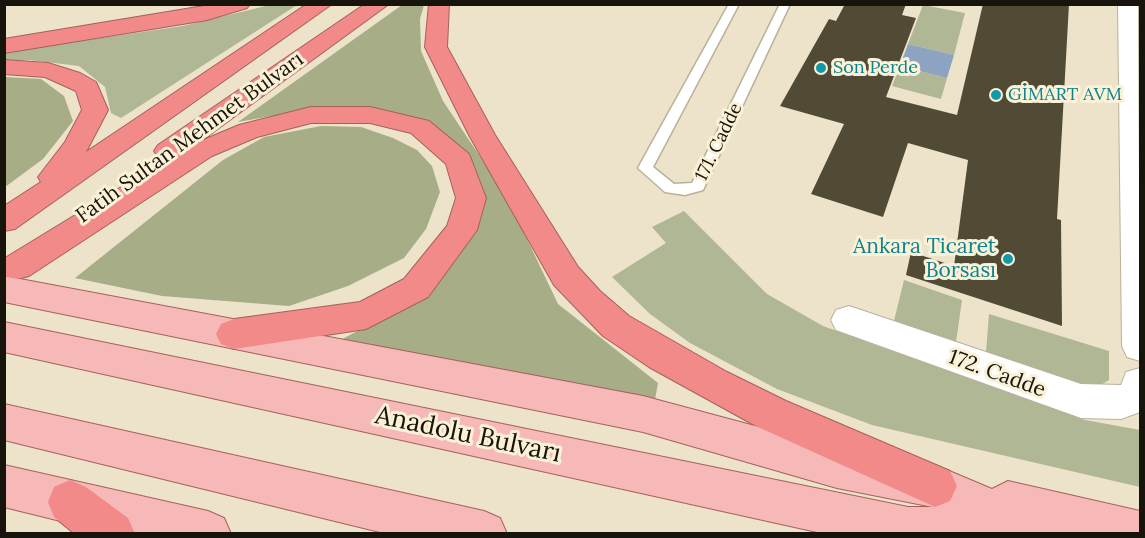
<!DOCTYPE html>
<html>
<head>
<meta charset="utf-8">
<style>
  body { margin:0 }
  #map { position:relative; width:1145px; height:538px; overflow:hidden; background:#ece3ca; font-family:Lora,serif }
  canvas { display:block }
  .frame { position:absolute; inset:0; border:6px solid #17140b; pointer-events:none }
</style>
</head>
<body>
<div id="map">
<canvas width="1145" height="538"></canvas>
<div class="frame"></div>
</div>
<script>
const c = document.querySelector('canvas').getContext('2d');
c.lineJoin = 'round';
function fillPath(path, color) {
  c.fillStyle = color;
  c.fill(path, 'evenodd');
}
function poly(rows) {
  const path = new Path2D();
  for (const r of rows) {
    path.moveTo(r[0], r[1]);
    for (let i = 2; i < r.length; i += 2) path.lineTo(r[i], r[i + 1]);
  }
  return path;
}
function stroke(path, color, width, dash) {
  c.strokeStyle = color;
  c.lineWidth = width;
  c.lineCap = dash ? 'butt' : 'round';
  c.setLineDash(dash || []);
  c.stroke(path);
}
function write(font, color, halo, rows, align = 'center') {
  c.font = font + ' Lora,serif';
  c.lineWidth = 6;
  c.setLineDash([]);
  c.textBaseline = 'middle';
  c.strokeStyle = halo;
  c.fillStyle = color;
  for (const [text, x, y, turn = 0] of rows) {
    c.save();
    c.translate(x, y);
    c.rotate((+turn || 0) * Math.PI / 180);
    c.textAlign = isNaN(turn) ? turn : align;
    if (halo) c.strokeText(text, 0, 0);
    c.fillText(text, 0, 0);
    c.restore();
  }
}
fillPath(poly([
  [270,5,297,5,121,118,111,113,105,87,79,66,29,60,5,62,5,52,183,26],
  [923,5,965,13,954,55,908,44],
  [900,66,947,78,941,99,892,86],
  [684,211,767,294,823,326,1085,420,1140,430,1140,487,872,425,777,389,690,343,650,314,612,277,666,243,652,227],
  [904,280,962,300,956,342,894,321],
  [989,314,1109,351,1109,380,1099,386,1086,386,986,352]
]), '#b0b795');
fillPath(poly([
  [402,5,424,5,420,19,421,51,443,101,507,197,558,304,658,383,654,405,331,345,426,295,473,236,482,199,444,137,311,109,238,122],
  [5,77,41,79,64,96,73,121,43,159,5,187],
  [321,126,361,127,393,138,417,150,432,166,440,192,426,229,404,258,348,286,289,306,162,296,75,278,223,160,264,137]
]), '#a6ad87');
fillPath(poly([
  [908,44,954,55,947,78,900,66]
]), '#8ca3c2');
fillPath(poly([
  [845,4,906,4,902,15,916,18,886,97,957,115,983,4,1069,4,1057,219,1061,220,1062,326,906,275,911,252,954,266,968,160,908,143,883,217,811,194,844,124,780,106,829,19,836,21]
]), '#514a35');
const lane = poly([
  [729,4,739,4,653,167,674,184,692,183,780,4,790,4,703,190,685,195,665,192,638,168,729,4]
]);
const secondary = poly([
  [1118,4,1138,4,1140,361,1127,357,1122,346,1118,4],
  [849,306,1081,384,1121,385,1126,372,1140,368,1140,412,1121,419,1081,418,836,330,831,320,836,310,849,306]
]);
const primary = poly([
  [4,276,643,396,837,448,935,465,992,489,1008,481,1140,511,1140,534,826,534,4,352,4,322,908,507,933,507,837,488,643,432,4,302,4,276],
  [4,404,484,511,500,518,507,534,388,534,4,440,4,404],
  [4,465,208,511,224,518,231,534,113,534,4,507,4,465]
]);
const highway = poly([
  [216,4,250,4,247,8,207,20,4,53,4,39,216,4],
  [307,4,332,4,15,229,4,231,4,206,41,182,38,177,65,142,82,110,76,91,45,77,4,74,4,60,48,63,80,73,96,82,108,110,86,152,307,4],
  [365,4,389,4,201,141,239,125,311,107,370,107,429,121,469,154,486,198,477,230,428,297,366,329,234,349,221,344,216,334,221,324,234,319,360,302,404,279,447,226,456,198,446,164,411,133,370,123,311,123,257,137,212,156,29,276,17,279,5,276,5,258,167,159,158,157,154,151,158,145,365,4],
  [429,4,449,4,447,47,495,135,578,267,600,291,629,316,727,372,786,401,950,471,957,486,950,501,935,507,758,427,649,367,603,336,554,285,469,135,425,47,429,4],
  [70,480,86,487,128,518,135,534,75,534,54,517,48,502,54,487,70,480]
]);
stroke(lane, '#bab199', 3);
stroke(secondary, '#bab199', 2);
stroke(primary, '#a5615d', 2);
stroke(highway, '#a5615d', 2);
fillPath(lane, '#fff');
fillPath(secondary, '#fff');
fillPath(primary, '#f7b9b8');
fillPath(highway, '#f18a89');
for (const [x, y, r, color] of [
  [821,68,6,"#0f9aa8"],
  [996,95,6,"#0f9aa8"],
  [1008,259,6,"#0f9aa8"]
]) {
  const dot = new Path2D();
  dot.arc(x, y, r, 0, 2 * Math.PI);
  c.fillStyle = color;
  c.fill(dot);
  stroke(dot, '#faf1d7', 2);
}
write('18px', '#0d838f', '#faf1d7', [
  ["Son Perde",833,68],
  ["GİMART AVM",1008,95]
], 'left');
write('18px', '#17140b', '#faf1d7', [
  ["171. Cadde",719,142,-64]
]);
write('21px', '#17140b', '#faf1d7', [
  ["Fatih Sultan Mehmet Bulvarı",190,138,-36],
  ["172. Cadde",997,374,20]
]);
write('21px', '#0d838f', '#faf1d7', [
  ["Ankara Ticaret",996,247],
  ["Borsası",996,271]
], 'right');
write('26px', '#17140b', '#faf1d7', [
  ["Anadolu Bulvarı",468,435,12]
]);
</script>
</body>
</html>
